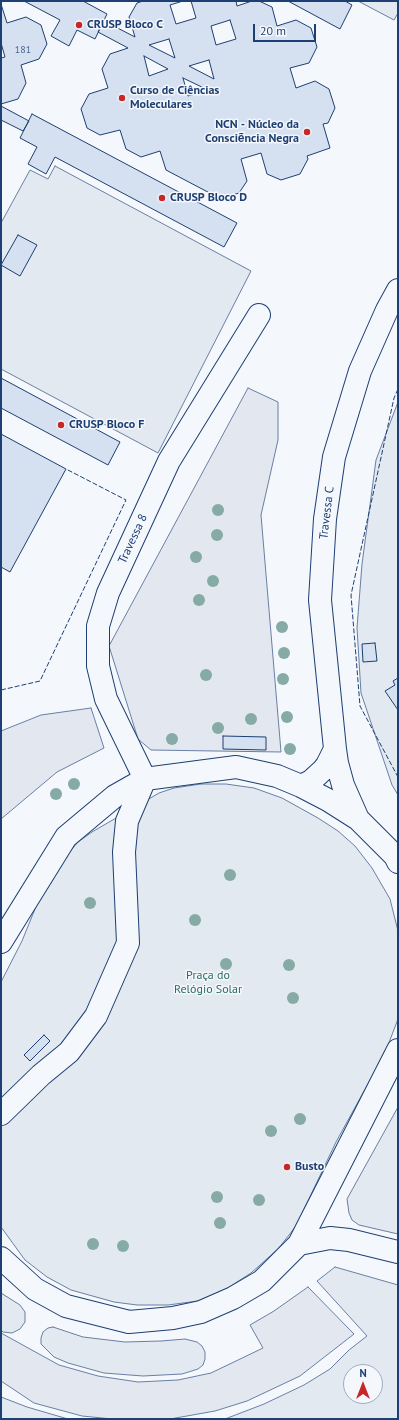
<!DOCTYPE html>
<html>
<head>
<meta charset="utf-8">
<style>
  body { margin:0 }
  #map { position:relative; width:399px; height:1420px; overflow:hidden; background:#f4f7fb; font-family:"PT Sans",sans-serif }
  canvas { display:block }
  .frame { position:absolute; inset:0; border:2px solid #1d3f73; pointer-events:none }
  .north { position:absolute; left:343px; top:1364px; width:40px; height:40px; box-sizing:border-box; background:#f4f7fb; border:1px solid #9eadc5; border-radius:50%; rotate:0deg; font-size:11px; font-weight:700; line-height:16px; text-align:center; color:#1d3f73 }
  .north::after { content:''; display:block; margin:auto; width:14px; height:18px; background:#c62828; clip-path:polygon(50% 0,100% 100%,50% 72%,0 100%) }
  .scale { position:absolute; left:253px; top:24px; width:63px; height:18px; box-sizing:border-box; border:2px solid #1d3f73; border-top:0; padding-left:5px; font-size:12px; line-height:14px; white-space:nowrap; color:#1d3f73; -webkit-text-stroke:3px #f4f7fb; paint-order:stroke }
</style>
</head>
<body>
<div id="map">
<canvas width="399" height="1420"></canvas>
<div class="frame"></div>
<div class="north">N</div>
<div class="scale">20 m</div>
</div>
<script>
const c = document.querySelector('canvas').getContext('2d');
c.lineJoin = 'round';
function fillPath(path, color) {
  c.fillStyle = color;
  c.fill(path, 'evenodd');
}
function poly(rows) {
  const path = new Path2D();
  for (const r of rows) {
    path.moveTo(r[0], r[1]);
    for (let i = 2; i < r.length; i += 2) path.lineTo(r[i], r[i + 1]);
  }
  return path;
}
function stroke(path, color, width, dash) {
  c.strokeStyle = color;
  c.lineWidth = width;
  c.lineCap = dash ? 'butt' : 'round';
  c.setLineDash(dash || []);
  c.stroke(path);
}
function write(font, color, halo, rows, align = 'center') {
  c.font = font + ' "PT Sans",sans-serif';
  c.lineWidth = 3;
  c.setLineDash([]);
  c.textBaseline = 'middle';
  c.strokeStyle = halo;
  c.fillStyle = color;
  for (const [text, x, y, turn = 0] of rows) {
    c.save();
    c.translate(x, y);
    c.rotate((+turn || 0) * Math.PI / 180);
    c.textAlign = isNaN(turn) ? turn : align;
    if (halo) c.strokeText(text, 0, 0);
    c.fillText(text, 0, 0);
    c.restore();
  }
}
const green = poly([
  [358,1,398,1,398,13,394,20,358,1],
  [55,166,251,271,158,453,1,369,1,223,30,170,48,179,55,166],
  [398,402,398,795,392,785,361,693,357,628,362,564,376,460,398,402],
  [201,784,226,784,254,788,282,798,318,818,338,831,355,846,372,868,390,899,398,931,398,1019,385,1053,336,1142,296,1226,278,1249,251,1273,226,1289,198,1301,168,1305,137,1305,114,1302,71,1290,47,1277,25,1260,1,1227,1,982,22,941,48,877,78,842,92,832,159,793,174,788,201,784],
  [398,1107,398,1234,359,1225,352,1220,349,1213,347,1199,398,1107],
  [335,1267,398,1285,398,1419,225,1419,264,1404,304,1385,330,1369,349,1350,367,1336,317,1281,335,1267],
  [351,1372,375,1372,375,1396,351,1396,351,1372],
  [1,1293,20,1305,25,1312,25,1322,20,1329,12,1333,3,1332,1,1330,1,1293],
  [53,1327,83,1337,125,1342,161,1341,185,1339,197,1342,202,1346,205,1352,205,1359,203,1365,198,1369,182,1374,143,1376,104,1373,68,1363,54,1357,41,1344,41,1338,43,1332,48,1328,53,1327],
  [1,1397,27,1407,68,1419,1,1419,1,1397]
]);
fillPath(green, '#e3e9f0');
stroke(green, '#687fa3', 1);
const parking = poly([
  [248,388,278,402,278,440,261,515,281,752,151,750,138,739,109,646,248,388],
  [91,708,104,748,57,772,1,819,1,731,41,715,91,708],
  [308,1287,354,1334,300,1376,247,1401,215,1411,170,1419,112,1419,82,1416,34,1403,1,1381,1,1333,59,1365,98,1376,138,1382,178,1380,211,1373,263,1348,250,1325,274,1311,308,1287]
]);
fillPath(parking, '#e3e8f0');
stroke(parking, '#687fa3', 1);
const building = poly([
  [24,1,83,1,107,14,95,39,77,30,69,46,51,36,60,20,24,1],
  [143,1,183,1,170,5,176,24,196,18,191,1,236,1,237,6,252,1,259,1,272,7,277,26,296,20,311,28,317,47,309,63,290,68,296,88,315,81,329,89,335,108,328,123,323,124,330,148,307,156,308,159,300,174,281,180,267,174,261,153,241,159,247,181,239,193,221,199,166,170,160,151,141,157,126,149,120,130,100,135,87,128,81,109,89,94,108,88,102,69,110,54,128,48,98,32,104,21,135,37,129,17,137,3,143,1],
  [230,20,236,39,216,45,211,26,230,20],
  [169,39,175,58,149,45,169,39],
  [144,56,168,69,149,76,144,56],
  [209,60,214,79,189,66,209,60],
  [183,78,208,90,188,96,183,78],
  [288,1,345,1,352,5,340,29,288,1],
  [1,4,7,23,26,17,41,25,47,44,39,59,21,65,26,83,18,99,1,104,1,58,5,57,1,43,1,4],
  [1,106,29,121,23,131,1,120,1,106],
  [32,114,237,223,224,247,55,157,46,174,28,164,37,147,20,138,32,114],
  [18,235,37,245,20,276,1,265,18,235],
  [1,378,120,442,108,465,1,408,1,378],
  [1,434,66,469,10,572,1,567,1,434],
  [375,643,377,661,363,662,362,644,375,643],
  [398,678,398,710,385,691,395,685,393,681,398,678],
  [223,736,266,737,266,750,223,749,223,736],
  [44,1035,50,1041,30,1061,24,1055,44,1035]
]);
fillPath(building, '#d5e0f0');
stroke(building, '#1d3f73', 1);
const minor = poly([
  [301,786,311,781,323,770,327,765,335,749],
  [358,819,343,785,337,763,335,749,320,600,325,519,334,457,360,371,387,310,398,290],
  [1,942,66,837,115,796,145,779,236,767,277,776,301,786,328,800,358,819,395,856,398,862],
  [1,1114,41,1075,69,1052,96,1016,128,943,124,852,127,821,145,779,106,699,98,666,98,626,108,593,169,461,259,315],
  [299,1244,330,1238,349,1240,398,1252],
  [1,1258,35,1289,66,1306,129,1322,173,1318,201,1312,233,1298,262,1281,299,1244,398,1050]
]);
stroke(minor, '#1d3f73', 24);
stroke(minor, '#f4f7fb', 22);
stroke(poly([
  [398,389,394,398,351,595,360,706,398,777],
  [1,690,40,681,126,500,66,469]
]), '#1d3f73', 1, [5, 2]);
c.fillStyle = '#86aba6';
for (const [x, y] of [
  [218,510],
  [217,535],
  [196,557],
  [213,581],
  [199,600],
  [282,627],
  [284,653],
  [206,675],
  [283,679],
  [287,717],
  [251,719],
  [218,728],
  [172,739],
  [290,749],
  [74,784],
  [56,794],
  [230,875],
  [90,903],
  [195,920],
  [226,964],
  [289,965],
  [293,998],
  [300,1119],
  [271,1131],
  [217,1197],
  [259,1200],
  [220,1223],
  [93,1244],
  [123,1246]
]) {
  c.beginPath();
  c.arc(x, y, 6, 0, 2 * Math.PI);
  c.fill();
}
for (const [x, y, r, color] of [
  [79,25,4,"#c62828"],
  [122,98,4,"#c62828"],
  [307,132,4,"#c62828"],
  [162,198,4,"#c62828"],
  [61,425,4,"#c62828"],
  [287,1167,4,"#c62828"]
]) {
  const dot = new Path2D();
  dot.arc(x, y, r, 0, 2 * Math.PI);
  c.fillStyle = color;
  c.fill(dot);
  stroke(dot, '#f4f7fb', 1.5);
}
write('10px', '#4b6792', null, [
  ["181",23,50]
]);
write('bold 12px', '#1d3f73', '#f4f7fb', [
  ["CRUSP Bloco C",87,25],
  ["Curso de Ciências",130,91],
  ["Moleculares",130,105],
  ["NCN - Núcleo da",299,125,"right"],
  ["Consciẽncia Negra",299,139,"right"],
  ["CRUSP Bloco D",170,198],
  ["CRUSP Bloco F",69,425],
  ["Busto",295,1167]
], 'left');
write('12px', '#1d3f73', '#f4f7fb', [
  ["Travessa C",327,513,-83],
  ["Travessa 8",133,539,-65]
]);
write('12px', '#2c6c60', '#f4f7fb', [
  ["Praça do",208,976],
  ["Relógio Solar",208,990]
]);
</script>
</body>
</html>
